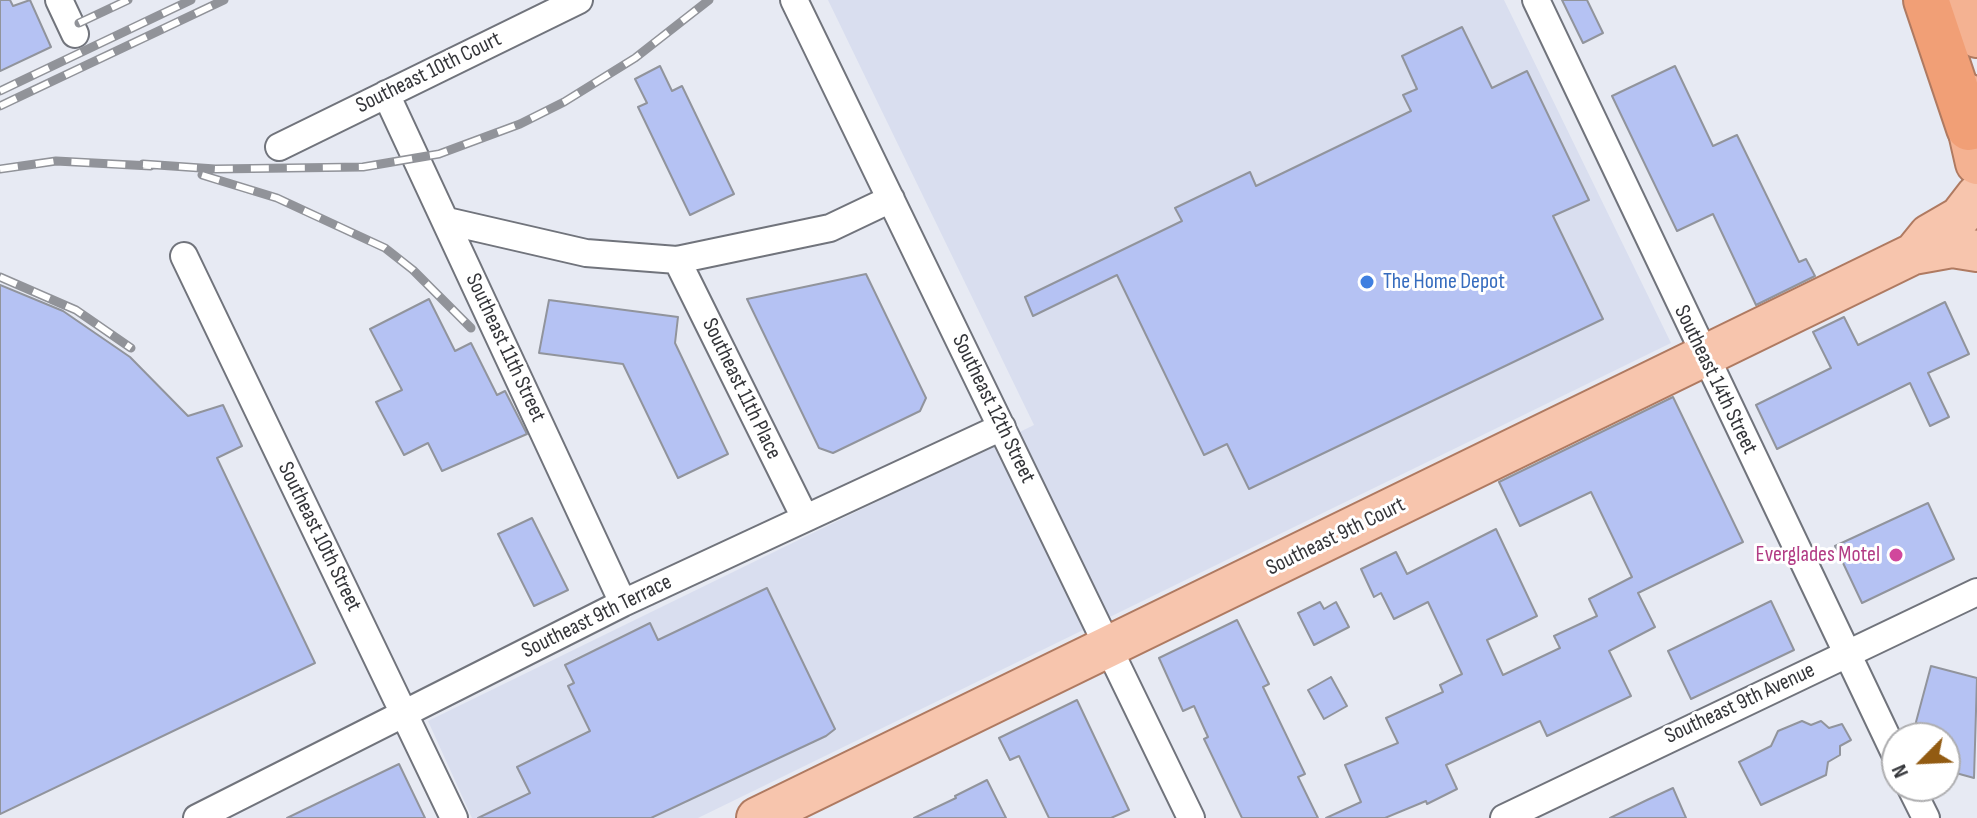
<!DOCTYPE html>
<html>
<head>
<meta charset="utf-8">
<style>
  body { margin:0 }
  #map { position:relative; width:1977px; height:818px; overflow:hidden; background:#e7eaf3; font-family:"Sofia Sans Condensed",sans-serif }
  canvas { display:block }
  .north { position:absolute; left:1881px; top:722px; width:80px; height:80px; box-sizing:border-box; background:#fff; border:2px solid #aeaeb0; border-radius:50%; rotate:246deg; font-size:22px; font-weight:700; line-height:32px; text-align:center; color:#343539 }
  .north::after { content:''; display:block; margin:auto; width:28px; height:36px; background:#925b12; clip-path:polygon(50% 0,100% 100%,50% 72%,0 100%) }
</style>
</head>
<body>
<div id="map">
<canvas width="1977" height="818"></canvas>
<div class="north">N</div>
</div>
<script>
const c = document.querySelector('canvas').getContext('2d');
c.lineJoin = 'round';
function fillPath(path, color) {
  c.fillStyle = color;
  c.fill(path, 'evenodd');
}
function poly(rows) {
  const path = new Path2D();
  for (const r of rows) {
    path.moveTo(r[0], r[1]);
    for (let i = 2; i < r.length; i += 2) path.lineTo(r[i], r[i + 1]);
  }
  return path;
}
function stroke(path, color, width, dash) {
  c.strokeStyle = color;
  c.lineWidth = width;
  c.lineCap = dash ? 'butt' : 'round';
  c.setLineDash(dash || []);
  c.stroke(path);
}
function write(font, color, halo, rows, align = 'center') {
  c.font = font + ' "Sofia Sans Condensed",sans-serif';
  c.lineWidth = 6;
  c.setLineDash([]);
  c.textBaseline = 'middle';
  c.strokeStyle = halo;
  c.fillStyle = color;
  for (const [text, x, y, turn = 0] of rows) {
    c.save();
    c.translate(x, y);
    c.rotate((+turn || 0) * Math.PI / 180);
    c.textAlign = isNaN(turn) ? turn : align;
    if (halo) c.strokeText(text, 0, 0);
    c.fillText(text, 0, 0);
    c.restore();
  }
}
fillPath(poly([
  [828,0,1504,0,1671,343,698,818,472,818,428,721,1034,425]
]), '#d9deef');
const building = poly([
  [0,0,10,0,13,6,30,0,51,47,0,71,0,0],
  [1562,0,1587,0,1603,33,1583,43,1562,0],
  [1462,27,1492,88,1527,71,1589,200,1553,216,1603,319,1249,489,1227,444,1204,455,1117,275,1033,316,1025,297,1182,221,1175,208,1250,172,1256,186,1411,111,1403,95,1417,89,1402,56,1462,27],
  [660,66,672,91,682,86,734,194,690,215,638,107,647,103,635,79,660,66],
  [1675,66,1713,146,1737,135,1799,262,1806,259,1815,276,1756,305,1713,214,1677,231,1612,96,1675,66],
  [866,274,926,398,920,411,833,453,819,448,747,299,866,274],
  [0,285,63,311,130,357,188,416,223,405,242,446,217,458,315,663,0,814,0,285],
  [429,299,455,351,471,343,497,395,505,391,527,434,442,471,428,443,404,455,376,402,402,390,370,329,429,299],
  [549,300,678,317,675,343,728,454,678,478,623,364,539,353,549,300],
  [1945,302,1969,354,1928,373,1949,417,1930,426,1910,383,1777,449,1756,405,1831,368,1813,332,1844,317,1858,345,1945,302],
  [1673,397,1743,542,1638,593,1655,627,1609,651,1631,696,1547,736,1540,721,1446,765,1457,789,1427,804,1426,801,1385,818,1326,818,1361,802,1345,765,1398,743,1386,718,1443,692,1440,685,1462,674,1428,602,1394,619,1381,593,1374,597,1361,569,1396,552,1407,574,1496,529,1537,616,1487,640,1503,675,1560,648,1554,636,1597,616,1589,599,1632,577,1591,492,1520,526,1499,482,1673,397],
  [1928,503,1954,559,1862,603,1835,546,1928,503],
  [532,518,568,590,534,606,498,534,532,518],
  [767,588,835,729,826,736,651,818,478,818,530,793,517,767,590,731,568,686,574,683,565,665,650,623,658,640,767,588],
  [1771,601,1794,650,1691,699,1668,651,1771,601],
  [1320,602,1324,609,1336,602,1349,627,1314,645,1298,613,1320,602],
  [1237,620,1269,684,1263,687,1305,774,1298,777,1318,818,1242,818,1204,739,1208,737,1194,706,1183,711,1159,658,1237,620],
  [1931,666,1977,678,1974,778,1945,770,1945,738,1923,738,1916,722,1931,666],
  [1331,677,1347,706,1324,719,1308,690,1331,677],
  [1077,700,1129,810,1111,818,1049,818,1019,756,1010,760,999,738,1077,700],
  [1802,721,1811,725,1821,721,1829,728,1842,724,1851,740,1840,746,1840,755,1828,762,1826,775,1761,805,1739,762,1771,746,1778,731,1802,721],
  [399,764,425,818,287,818,399,764],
  [987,780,1006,818,914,818,956,798,955,796,987,780],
  [1673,788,1686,818,1610,818,1647,800,1673,788]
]);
fillPath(building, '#b5c2f3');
stroke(building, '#91949c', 2);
const minor = poly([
  [59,0,75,34],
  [794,0,1191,818],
  [1536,0,1897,758],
  [386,94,623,603],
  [279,147,579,0],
  [447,221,586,253,677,260,830,228,891,199],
  [184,256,454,818],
  [677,260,805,518],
  [1910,786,1926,818],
  [197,818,623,603,1002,427],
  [1504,818,1977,592]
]);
const primary = poly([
  [1916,251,1929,235,1960,217,1977,195],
  [757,818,1913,254,1952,247,1977,251]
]);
const trunk = poly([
  [1968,0,1977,36],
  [1967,95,1969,128,1977,163]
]);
const motorway = poly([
  [1926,0,1969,128]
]);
stroke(minor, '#71747c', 30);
stroke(primary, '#af7a61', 44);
stroke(trunk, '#af7a61', 46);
stroke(motorway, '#af7a61', 48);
stroke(minor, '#fff', 26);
stroke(primary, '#f7c5ad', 40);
stroke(trunk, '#f4b292', 42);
stroke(motorway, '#f19f76', 44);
const rail = poly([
  [79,23,128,0],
  [0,91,191,0],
  [0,106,224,0],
  [143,164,215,169,363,167,439,154,520,124,564,102,635,58,709,0],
  [0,169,56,161,151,166],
  [202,175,277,198,385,248,413,270,471,328],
  [0,277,76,310,131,348]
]);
stroke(rail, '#919399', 9);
stroke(rail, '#fff', 6, [18]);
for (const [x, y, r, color] of [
  [1367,282,8,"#3f7fe0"],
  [1896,555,8,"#d1479c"]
]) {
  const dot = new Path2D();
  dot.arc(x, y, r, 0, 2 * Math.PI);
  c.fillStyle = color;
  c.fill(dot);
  stroke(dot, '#fff', 3);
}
write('22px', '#343539', '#fff', [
  ["Southeast 10th Court",429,73,-26],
  ["Southeast 11th Street",505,348,65],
  ["Southeast 14th Street",1715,380,64],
  ["Southeast 11th Place",741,389,64],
  ["Southeast 12th Street",993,409,64],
  ["Southeast 10th Street",319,537,64],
  ["Southeast 9th Court",1336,537,-26],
  ["Southeast 9th Terrace",597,617,-26],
  ["Southeast 9th Avenue",1740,704,-25]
]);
write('22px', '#366cbe', '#fff', [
  ["The Home Depot",1383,282]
], 'left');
write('22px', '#b23c85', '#fff', [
  ["Everglades Motel",1880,555]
], 'right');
</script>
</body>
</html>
